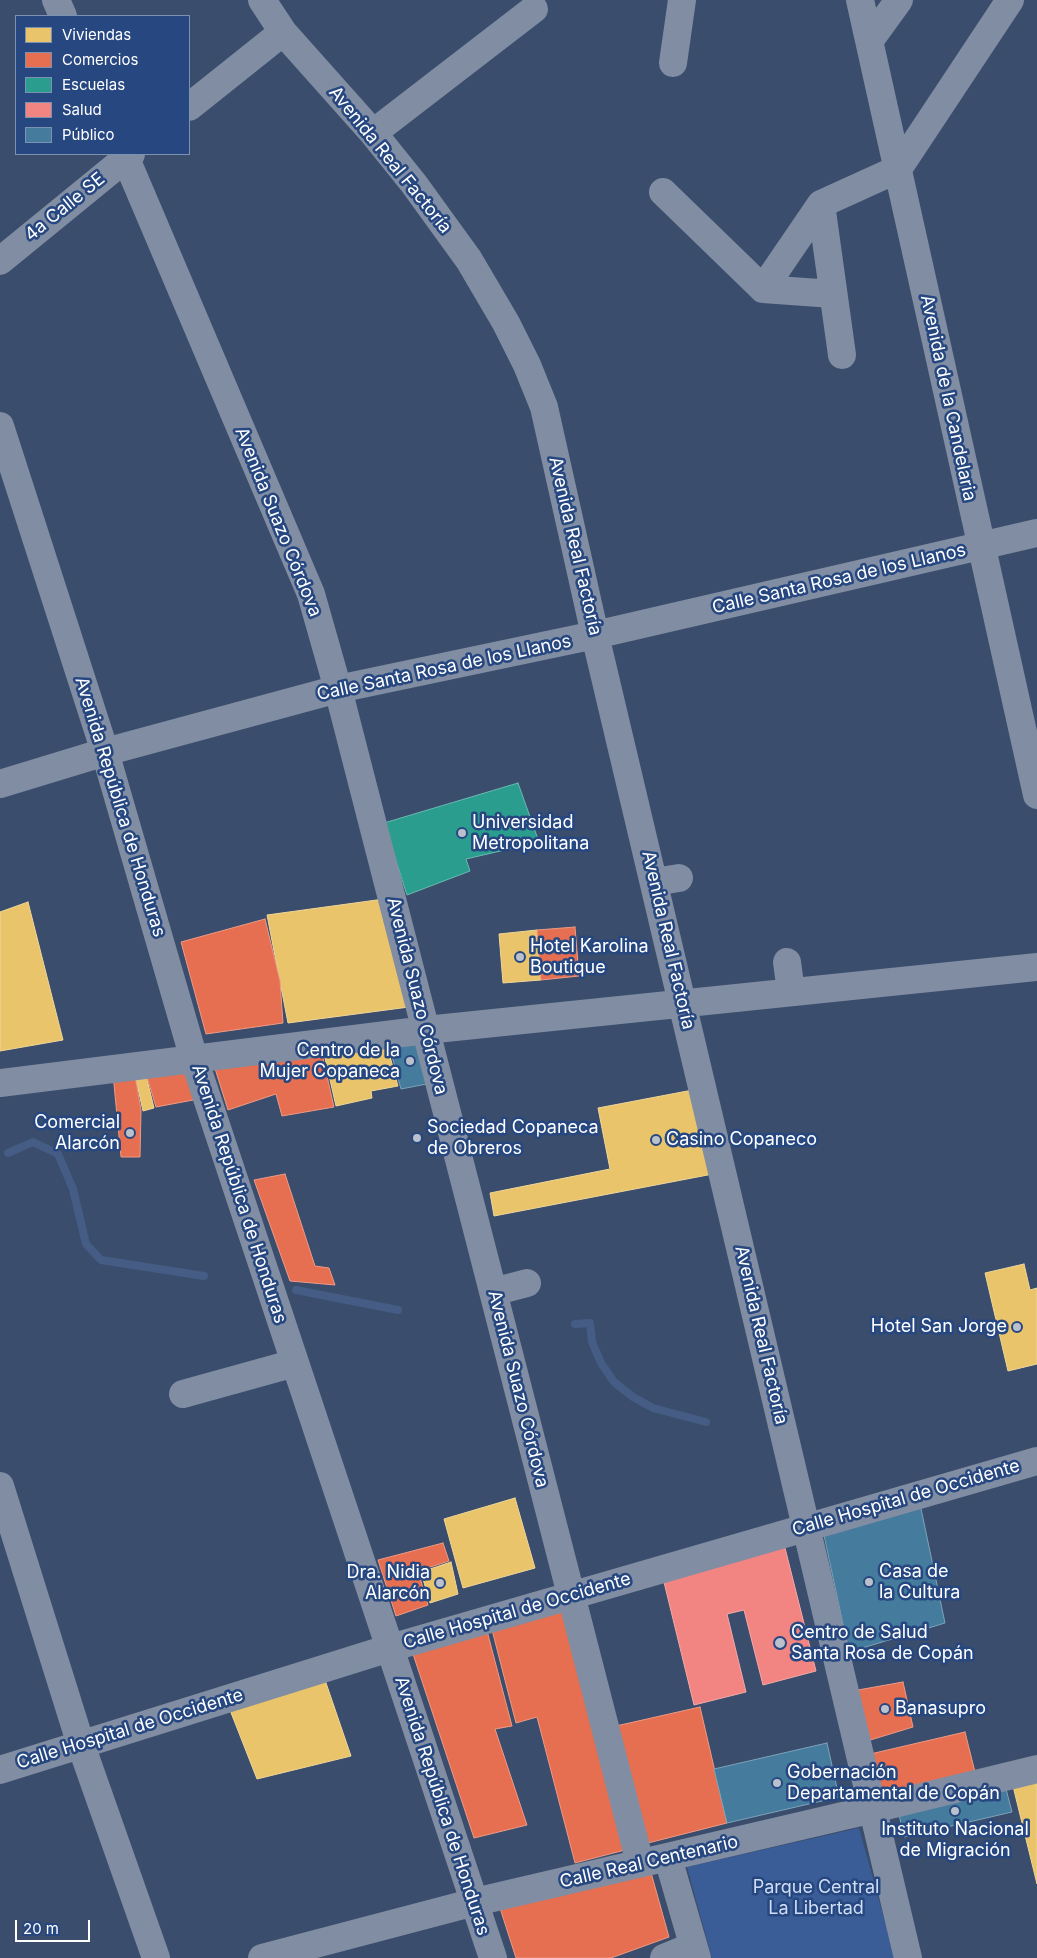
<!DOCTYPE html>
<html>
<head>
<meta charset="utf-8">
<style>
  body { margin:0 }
  #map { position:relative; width:1037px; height:1958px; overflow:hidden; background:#3a4d6c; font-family:Inter,sans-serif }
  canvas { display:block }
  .legend { position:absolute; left:15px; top:15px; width:175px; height:140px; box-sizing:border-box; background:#264780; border:1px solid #7d91b3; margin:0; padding:6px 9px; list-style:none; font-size:15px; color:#fff }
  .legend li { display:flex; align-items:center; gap:10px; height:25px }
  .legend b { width:25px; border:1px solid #7d91b3 }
  .scale { position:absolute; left:15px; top:1920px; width:75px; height:22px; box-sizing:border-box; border:2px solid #fff; border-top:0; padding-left:6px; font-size:15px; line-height:18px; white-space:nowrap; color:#fff; -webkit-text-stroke:4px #264780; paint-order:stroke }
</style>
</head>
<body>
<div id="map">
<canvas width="1037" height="1958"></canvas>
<ul class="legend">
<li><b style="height:14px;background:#e9c46a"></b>Viviendas</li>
<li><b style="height:14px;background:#e76f51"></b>Comercios</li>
<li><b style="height:14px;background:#2a9d8f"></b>Escuelas</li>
<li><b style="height:14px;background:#f28482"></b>Salud</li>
<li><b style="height:14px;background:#457b9d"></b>Público</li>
</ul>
<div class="scale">20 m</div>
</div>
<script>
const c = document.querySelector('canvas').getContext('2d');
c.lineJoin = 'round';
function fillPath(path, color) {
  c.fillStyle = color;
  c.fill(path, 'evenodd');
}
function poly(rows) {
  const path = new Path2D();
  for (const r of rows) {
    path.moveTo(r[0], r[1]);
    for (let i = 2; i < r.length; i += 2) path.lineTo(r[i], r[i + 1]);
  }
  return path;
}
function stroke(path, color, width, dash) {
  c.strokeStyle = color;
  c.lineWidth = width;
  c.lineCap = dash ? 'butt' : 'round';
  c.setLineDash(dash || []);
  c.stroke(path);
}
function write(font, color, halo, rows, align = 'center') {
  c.font = font + ' Inter,sans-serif';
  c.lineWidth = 5;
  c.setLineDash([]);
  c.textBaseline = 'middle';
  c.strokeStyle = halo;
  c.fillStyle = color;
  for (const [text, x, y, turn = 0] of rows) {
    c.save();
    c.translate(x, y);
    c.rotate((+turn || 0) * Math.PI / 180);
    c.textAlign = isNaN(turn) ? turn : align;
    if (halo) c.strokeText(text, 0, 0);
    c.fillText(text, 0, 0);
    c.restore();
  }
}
fillPath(poly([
  [859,1828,895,1958,712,1958,687,1867]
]), '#3b5d97');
const homes = poly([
  [384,899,409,1007,288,1023,267,915,384,899],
  [28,902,63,1040,0,1051,0,912,28,902],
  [537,930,541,980,503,983,499,934,537,930],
  [385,1038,398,1086,371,1091,372,1098,336,1106,322,1045,385,1038],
  [144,1067,154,1108,143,1111,134,1070,144,1067],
  [698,1089,713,1174,494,1216,490,1193,610,1169,598,1108,698,1089],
  [1024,1264,1030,1290,1037,1288,1037,1364,1008,1371,985,1273,1024,1264],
  [515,1498,535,1568,463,1588,444,1519,515,1498],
  [451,1562,458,1594,430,1603,421,1572,451,1562],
  [324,1677,351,1756,257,1779,228,1705,324,1677],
  [1037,1776,1037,1884,1012,1782,1037,1776]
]);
fillPath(homes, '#e9c46a');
stroke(homes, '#f0d697', 1);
const shops = poly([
  [265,919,280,981,283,1023,206,1034,181,942,265,919],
  [575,927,579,976,541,980,537,930,575,927],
  [320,1045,334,1107,282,1116,276,1094,228,1110,212,1059,320,1045],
  [193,1061,204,1098,156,1107,144,1067,193,1061],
  [134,1070,141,1110,140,1157,121,1157,113,1074,134,1070],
  [285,1174,315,1266,329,1268,335,1285,290,1281,254,1180,285,1174],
  [443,1543,449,1561,418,1571,428,1605,396,1616,378,1560,443,1543],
  [565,1605,629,1849,575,1863,537,1717,516,1723,491,1626,565,1605],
  [486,1627,512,1726,495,1729,527,1825,474,1838,411,1648,486,1627],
  [903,1682,913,1727,867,1741,858,1690,903,1682],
  [700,1707,727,1823,644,1844,616,1726,700,1707],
  [965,1732,975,1772,878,1795,866,1755,965,1732],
  [650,1869,669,1937,611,1958,516,1958,499,1905,650,1869]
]);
fillPath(shops, '#e76f51');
stroke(shops, '#ee9a85', 1);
const schools = poly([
  [518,783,539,842,466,859,470,871,407,895,384,823,518,783]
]);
fillPath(schools, '#2a9d8f');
stroke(schools, '#6abab1', 1);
const health = poly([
  [784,1544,816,1671,763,1685,744,1610,727,1614,746,1692,694,1705,662,1574,784,1544]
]);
fillPath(health, '#f28482');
stroke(health, '#f6a9a8', 1);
const public = poly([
  [420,1034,432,1083,401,1089,387,1038,420,1034],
  [919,1499,945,1623,849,1652,822,1526,919,1499],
  [827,1743,839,1797,727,1823,714,1769,827,1743],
  [1005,1785,1012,1812,904,1837,898,1810,1005,1785]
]);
fillPath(public, '#457b9d');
stroke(public, '#7da3ba', 1);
stroke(poly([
  [8,1153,33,1142,58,1154,73,1189,86,1244,101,1260,204,1276],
  [296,1290,398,1310],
  [575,1324,590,1323,592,1342,601,1363,614,1382,633,1397,653,1408,706,1422]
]), '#455d85', 8);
stroke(poly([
  [56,0,63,16],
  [262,0,283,32,373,133,414,184,469,260,506,323,527,365,544,407,595,635,908,1958],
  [860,0,1037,795],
  [870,40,899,0],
  [673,63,682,0],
  [189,107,283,32],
  [373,133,534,9],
  [124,154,311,594,338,689,640,1863],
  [663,192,763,289,821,204,898,169,1010,0],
  [821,204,842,355],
  [0,261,131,154],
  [763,289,833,294],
  [0,426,105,752,194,1059,493,1958],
  [0,784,105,752,338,689,595,635,1037,533],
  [654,882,679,878],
  [787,962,791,992],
  [0,1083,426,1030,1037,967],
  [493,1292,527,1283],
  [183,1394,295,1363],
  [0,1486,81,1745,156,1958],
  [0,1770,390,1648,1037,1461],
  [668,1858,697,1958],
  [262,1958,475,1902,873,1809,1037,1769],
  [664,1958,693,1946]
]), '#808da2', 28);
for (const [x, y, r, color] of [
  [462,833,5,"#bac1cc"],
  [520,957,5,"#bac1cc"],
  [410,1061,5,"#bac1cc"],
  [130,1133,5,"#bac1cc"],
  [417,1138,5,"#bac1cc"],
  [656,1140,5,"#bac1cc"],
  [1017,1327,5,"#bac1cc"],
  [869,1582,5,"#bac1cc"],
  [440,1583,5,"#bac1cc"],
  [780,1643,6,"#bac1cc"],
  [885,1709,5,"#bac1cc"],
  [777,1783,5,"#bac1cc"],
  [955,1811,5,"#bac1cc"]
]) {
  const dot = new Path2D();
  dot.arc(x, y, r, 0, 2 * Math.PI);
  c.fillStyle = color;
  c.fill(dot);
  stroke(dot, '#264780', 2);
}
write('18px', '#fff', '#264780', [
  ["Avenida Real Factoría",390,160,51],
  ["4a Calle SE",65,207,-39],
  ["Avenida de la Candelaria",948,398,78],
  ["Avenida Suazo Córdova",278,522,68],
  ["Avenida Real Factoría",575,546,77],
  ["Calle Santa Rosa de los Llanos",839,579,-13],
  ["Calle Santa Rosa de los Llanos",444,668,-12],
  ["Avenida República de Honduras",120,807,73],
  ["Avenida Real Factoría",668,940,77],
  ["Avenida Suazo Córdova",417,996,76],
  ["Avenida República de Honduras",239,1194,72],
  ["Avenida Real Factoría",761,1335,77],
  ["Avenida Suazo Córdova",518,1389,76],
  ["Calle Hospital de Occidente",906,1498,-16],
  ["Calle Hospital de Occidente",517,1611,-16],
  ["Calle Hospital de Occidente",130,1729,-17],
  ["Avenida República de Honduras",442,1806,72],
  ["Calle Real Centenario",649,1862,-13]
]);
write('18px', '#fff', '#264780', [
  ["Universidad",472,823],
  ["Metropolitana",472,844],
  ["Hotel Karolina",530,947],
  ["Boutique",530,968],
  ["Centro de la",400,1051,"right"],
  ["Mujer Copaneca",400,1072,"right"],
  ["Comercial",120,1123,"right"],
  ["Alarcón",120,1144,"right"],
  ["Sociedad Copaneca",427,1128],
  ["de Obreros",427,1149],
  ["Casino Copaneco",666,1140],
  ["Hotel San Jorge",1007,1327,"right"],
  ["Casa de",879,1572],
  ["la Cultura",879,1593],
  ["Dra. Nidia",430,1573,"right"],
  ["Alarcón",430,1594,"right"],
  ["Centro de Salud",791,1633],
  ["Santa Rosa de Copán",791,1654],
  ["Banasupro",895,1709],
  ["Gobernación",787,1773],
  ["Departamental de Copán",787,1794],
  ["Instituto Nacional",955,1830,"center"],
  ["de Migración",955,1851,"center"]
], 'left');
write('18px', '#d0def5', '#264780', [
  ["Parque Central",816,1888],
  ["La Libertad",816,1909]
]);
</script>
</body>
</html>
